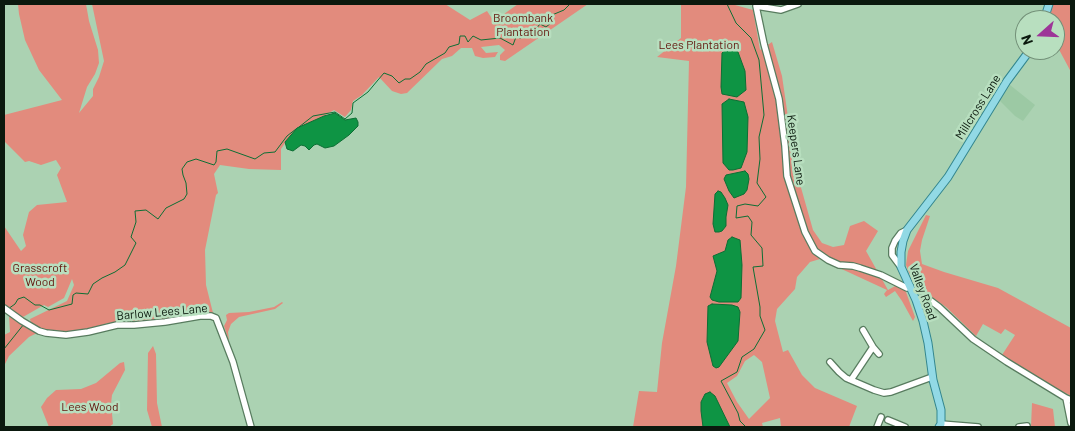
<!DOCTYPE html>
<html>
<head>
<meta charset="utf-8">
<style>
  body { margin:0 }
  #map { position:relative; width:1075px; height:431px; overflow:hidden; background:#abd2b2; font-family:Barlow,sans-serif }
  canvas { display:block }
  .frame { position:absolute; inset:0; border:5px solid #0b190e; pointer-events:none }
  .north { position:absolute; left:1015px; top:10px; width:50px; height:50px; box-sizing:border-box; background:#b8dfbf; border:1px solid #739078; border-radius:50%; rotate:250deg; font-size:14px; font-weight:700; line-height:20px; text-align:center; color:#0b190e }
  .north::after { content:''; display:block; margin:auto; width:18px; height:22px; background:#9d3598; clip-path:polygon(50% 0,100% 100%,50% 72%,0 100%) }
</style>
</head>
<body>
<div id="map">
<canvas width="1075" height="431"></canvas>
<div class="frame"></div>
<div class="north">N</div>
</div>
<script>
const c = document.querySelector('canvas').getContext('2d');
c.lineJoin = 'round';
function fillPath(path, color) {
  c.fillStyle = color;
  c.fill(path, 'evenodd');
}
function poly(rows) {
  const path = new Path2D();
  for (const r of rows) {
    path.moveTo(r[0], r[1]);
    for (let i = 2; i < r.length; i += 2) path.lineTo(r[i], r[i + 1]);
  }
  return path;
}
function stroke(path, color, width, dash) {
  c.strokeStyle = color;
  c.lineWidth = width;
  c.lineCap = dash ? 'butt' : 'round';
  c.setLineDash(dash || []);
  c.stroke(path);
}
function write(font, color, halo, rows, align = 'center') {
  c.font = font + ' Barlow,sans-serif';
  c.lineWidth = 5;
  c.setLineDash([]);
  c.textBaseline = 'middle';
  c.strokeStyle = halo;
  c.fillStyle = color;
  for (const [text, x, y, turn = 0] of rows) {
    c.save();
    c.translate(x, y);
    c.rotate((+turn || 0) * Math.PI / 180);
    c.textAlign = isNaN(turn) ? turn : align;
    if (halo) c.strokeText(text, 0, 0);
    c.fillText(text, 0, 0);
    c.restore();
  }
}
fillPath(poly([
  [1010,85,1035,105,1023,121,1015,116,999,100]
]), '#9cc9a4');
fillPath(poly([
  [18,4,86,4,89,21,98,50,99,63,95,74,87,87,79,113,93,96,93,89,99,77,104,61,92,4,445,4,470,20,487,11,493,20,504,14,518,4,588,4,505,61,500,60,500,55,505,50,499,45,481,47,486,53,498,52,495,57,483,58,475,56,472,48,461,48,452,56,442,59,407,93,401,94,392,91,379,77,362,95,353,101,351,110,345,117,334,110,289,137,281,149,281,170,249,169,220,165,214,174,218,193,216,195,205,250,206,285,213,313,134,323,120,322,108,323,91,329,66,333,46,331,31,323,30,319,67,301,74,285,72,279,64,298,48,307,44,305,23,317,4,305,4,226,21,251,26,246,23,235,29,212,37,205,67,202,57,175,61,168,56,160,41,165,29,161,25,162,4,141,4,115,62,100,39,70,25,40,19,14],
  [681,4,734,4,735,5,753,10,760,50,772,42,782,76,789,124,800,184,813,230,822,243,833,247,844,245,850,226,864,221,878,231,866,251,888,290,897,285,905,290,906,292,915,317,913,321,902,301,895,291,886,297,884,294,887,290,820,259,810,262,797,277,795,289,777,309,775,321,783,352,788,350,802,375,815,388,857,406,849,427,781,427,780,418,762,423,763,427,633,427,639,391,657,392,662,343,676,266,686,187,689,61,657,57,681,38],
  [754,355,762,362,770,398,749,419,737,402,727,383,737,376,745,361],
  [1053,4,1071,4,1071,72,1055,42,1055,20,1049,20],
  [926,215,930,216,922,240,920,251,922,264,944,272,998,288,1071,328,1071,396,1058,389,1002,355,1015,335,1005,329,1001,334,983,324,976,336,946,307,932,297,920,291,913,282,906,265,908,251],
  [282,302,283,303,275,309,239,317,231,324,228,332,229,341,224,326,227,320,226,315,229,313,249,312,274,307],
  [9,316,27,328,37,333,29,337,9,356,4,366,4,335,10,332],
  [153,346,156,354,157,403,162,427,152,427,147,410,148,353],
  [124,362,125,370,112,395,111,404,113,424,109,427,49,427,41,407,47,398,56,390,81,389,96,383,120,363],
  [1032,403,1053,409,1055,427,1031,427]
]), '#e28b7d');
const water = poly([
  [729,46,738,52,745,71,746,90,737,97,722,94,721,87,722,53,729,46],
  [729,99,744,102,748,117,747,152,741,168,733,170,729,170,723,163,722,104,729,99],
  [335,113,345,120,356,118,358,122,358,126,349,135,334,146,325,148,317,144,314,145,309,150,305,146,301,145,293,151,287,149,285,142,297,128,324,116,335,113],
  [745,171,748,174,749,179,747,190,744,194,734,198,729,191,724,179,726,175,745,171],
  [718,191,721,192,725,198,728,205,726,217,726,226,722,231,719,232,715,232,713,224,715,194,718,191],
  [732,237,740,240,742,265,741,298,738,302,719,302,712,300,710,297,717,271,713,256,725,251,728,240,732,237],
  [712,304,732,305,738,307,740,312,738,341,719,367,716,368,713,366,707,342,708,306,712,304],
  [710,392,715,396,730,427,703,427,701,411,701,402,705,394,710,392]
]);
fillPath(water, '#0e9444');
stroke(water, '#0d6f34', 1);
stroke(poly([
  [727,4,736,23,751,38,759,60,764,115,759,137,760,159,757,183,766,197,758,206,745,204,737,206,736,218,748,216,752,222,751,235,762,248,763,266,753,267,760,307,760,316,765,330,754,349,742,357,737,372,721,381,738,413,740,421,746,427],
  [299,127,313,116,335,112,345,119,352,113,353,103,368,92,378,80,384,73,392,76,399,83,405,79,410,79,420,72,426,64,445,53,449,47,459,44,460,36,465,36,468,42,473,36,481,40,500,38,513,45,516,37,521,38,524,30,529,32,535,30,540,24,546,27,551,23,552,15,564,10,570,4],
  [8,309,15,304,18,299,24,297,35,305,40,305,49,310,72,304,73,295,76,293,88,294,93,284,102,278,115,272,125,265,136,243,131,237,136,222,135,211,146,210,158,219,166,208,184,199,187,194,186,183,183,175,182,169,187,162,196,159,214,165,216,162,217,151,227,149,255,159,264,153,275,152,287,136,296,129],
  [4,349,24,324]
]), '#0d6f34', 1);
const minor = poly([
  [798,4,781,10,756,6,764,44,779,99,785,146,787,176,805,232,815,251,828,260,839,265,853,266,860,268,881,275,907,288,910,286],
  [901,267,892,255,892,248,895,241,901,233,907,230],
  [916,300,924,298,931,301,939,307,973,339,1007,362,1066,398,1071,400],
  [4,308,22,321,39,331,46,333,66,335,88,332,117,325,134,325,165,322,200,316,211,316,216,318,233,362,251,427],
  [873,347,879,354],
  [830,362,839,372,846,378,874,390,884,393,891,392,932,377],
  [851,380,873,347,863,330],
  [1066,398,1071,423],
  [888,420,905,427],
  [941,424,978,427],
  [877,427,881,417],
  [1019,427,1027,426]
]);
const major = poly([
  [1044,20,1049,4],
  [939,427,941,424,941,410,933,380,928,343,923,321,916,300,901,267,901,252,903,241,907,230,948,177,1007,81,1030,50]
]);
stroke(minor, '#587c5f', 8);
stroke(major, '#33868e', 9);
stroke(minor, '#fff', 5.5);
stroke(major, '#92d9e5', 7);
write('12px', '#62140c', '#b8dfbf', [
  ["Broombank",523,18],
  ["Plantation",523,32],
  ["Lees Plantation",699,45],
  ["Grasscroft",40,268],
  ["Wood",40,282],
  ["Lees Wood",90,407]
]);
write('12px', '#0b190e', '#b8dfbf', [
  ["Millcross Lane",978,107,-58],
  ["Keepers Lane",796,150,82],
  ["Valley Road",923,292,70],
  ["Barlow Lees Lane",162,312,-5]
]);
</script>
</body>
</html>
